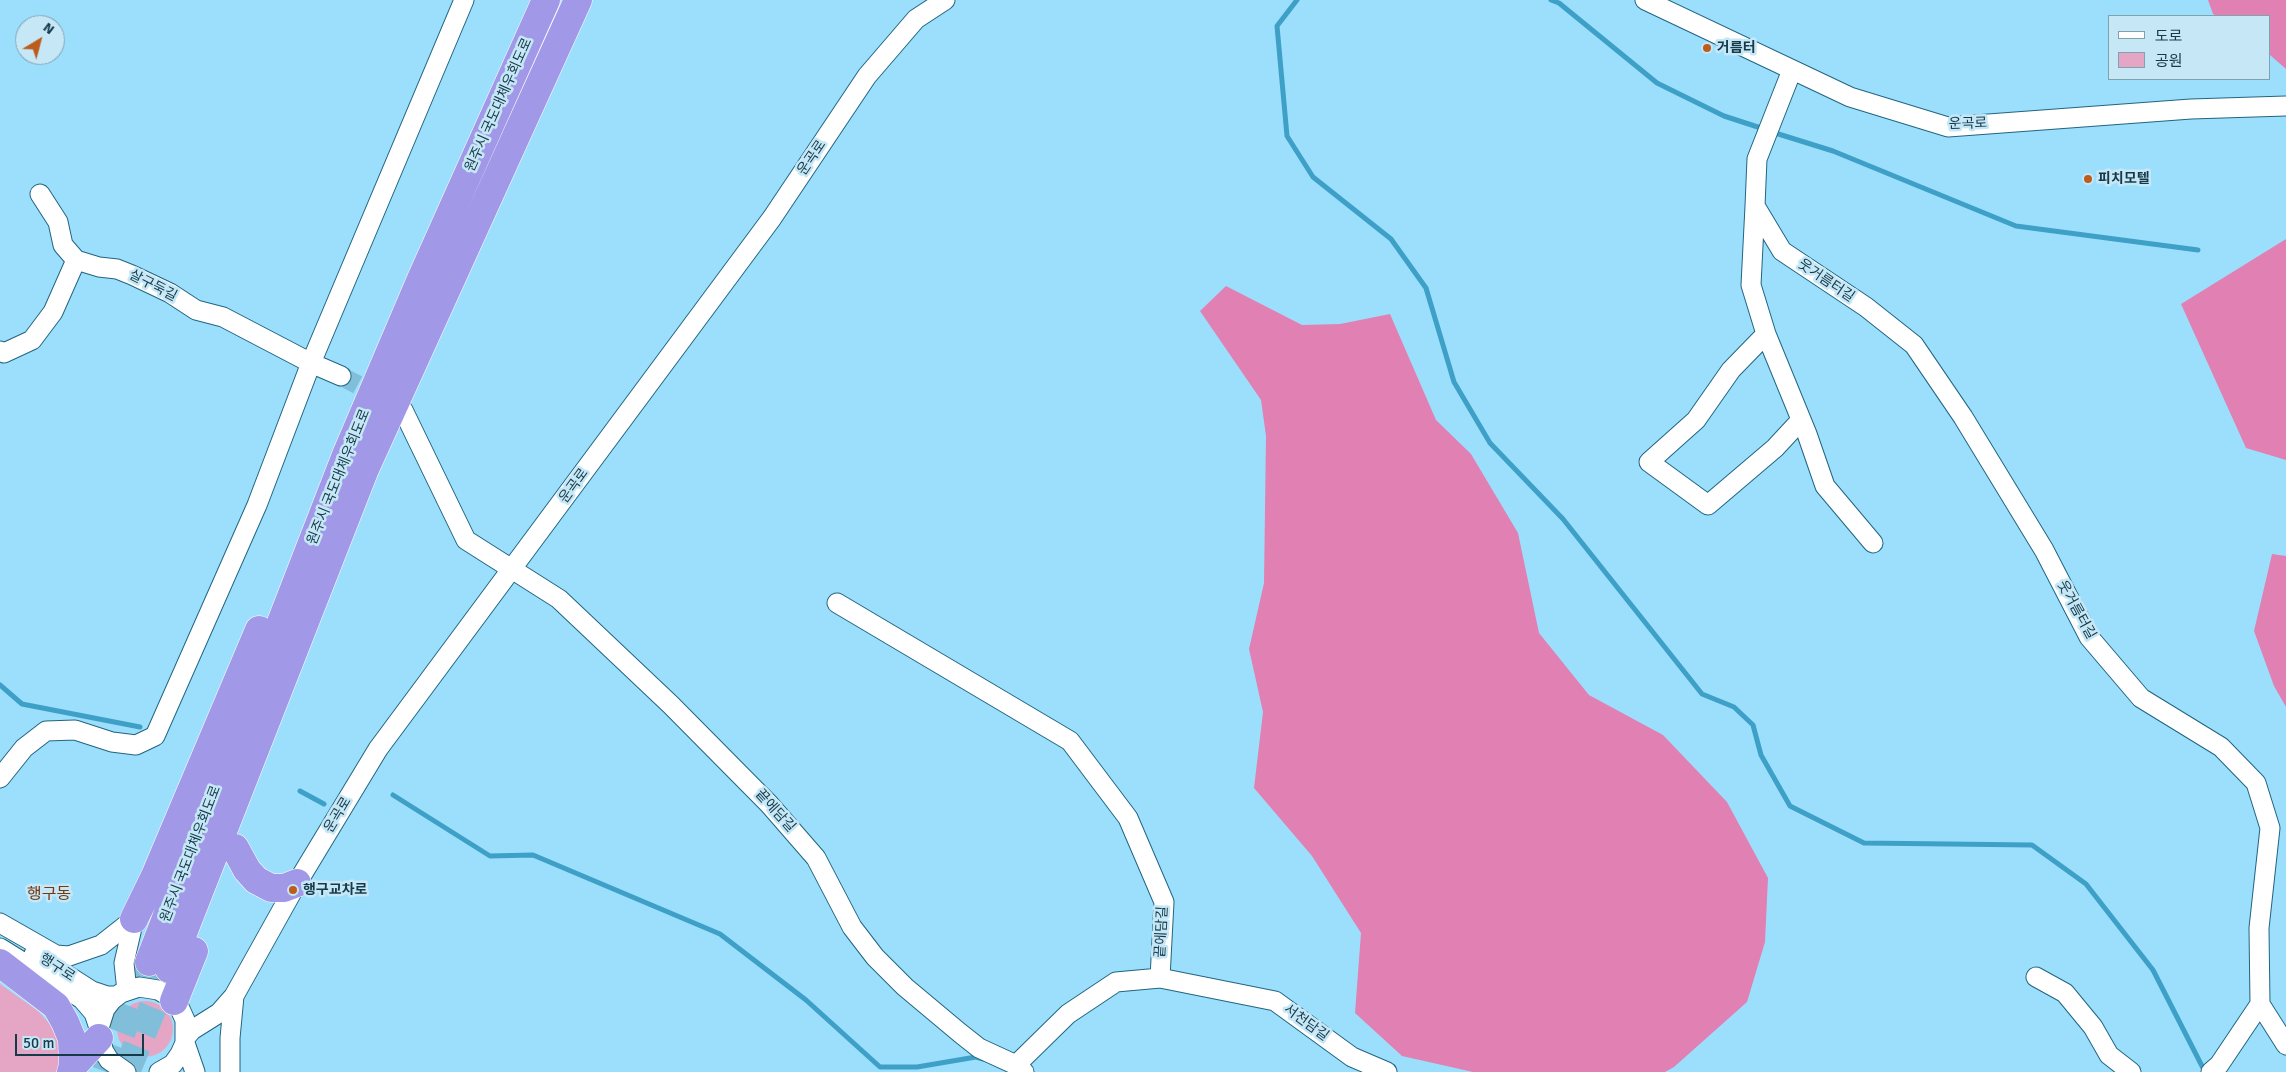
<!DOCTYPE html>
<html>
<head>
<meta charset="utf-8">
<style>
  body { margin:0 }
  #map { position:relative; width:2286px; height:1072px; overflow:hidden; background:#9cdffd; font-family:Signika,"Noto Sans KR",sans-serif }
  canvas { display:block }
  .legend { position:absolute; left:2108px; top:15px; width:162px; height:65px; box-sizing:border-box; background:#c6e7f6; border:1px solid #7fa2b1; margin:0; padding:6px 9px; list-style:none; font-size:15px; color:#153a4a }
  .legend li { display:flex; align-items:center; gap:10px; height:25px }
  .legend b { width:25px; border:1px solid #7fa2b1 }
  .north { position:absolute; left:15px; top:15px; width:50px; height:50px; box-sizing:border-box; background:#c6e7f6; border:1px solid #7fa2b1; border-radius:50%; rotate:37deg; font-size:14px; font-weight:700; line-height:20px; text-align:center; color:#153a4a }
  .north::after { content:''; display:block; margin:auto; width:18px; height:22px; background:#bd5c1d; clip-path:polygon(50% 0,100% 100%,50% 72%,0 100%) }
  .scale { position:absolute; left:15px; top:1034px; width:129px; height:22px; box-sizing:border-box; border:2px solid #153a4a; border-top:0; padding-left:6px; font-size:15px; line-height:18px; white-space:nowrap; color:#153a4a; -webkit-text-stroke:4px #c6e7f6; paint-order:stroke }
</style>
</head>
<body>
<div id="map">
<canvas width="2286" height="1072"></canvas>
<ul class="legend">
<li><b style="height:6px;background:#fff"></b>도로</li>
<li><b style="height:14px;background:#e5a6c5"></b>공원</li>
</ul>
<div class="north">N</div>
<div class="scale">50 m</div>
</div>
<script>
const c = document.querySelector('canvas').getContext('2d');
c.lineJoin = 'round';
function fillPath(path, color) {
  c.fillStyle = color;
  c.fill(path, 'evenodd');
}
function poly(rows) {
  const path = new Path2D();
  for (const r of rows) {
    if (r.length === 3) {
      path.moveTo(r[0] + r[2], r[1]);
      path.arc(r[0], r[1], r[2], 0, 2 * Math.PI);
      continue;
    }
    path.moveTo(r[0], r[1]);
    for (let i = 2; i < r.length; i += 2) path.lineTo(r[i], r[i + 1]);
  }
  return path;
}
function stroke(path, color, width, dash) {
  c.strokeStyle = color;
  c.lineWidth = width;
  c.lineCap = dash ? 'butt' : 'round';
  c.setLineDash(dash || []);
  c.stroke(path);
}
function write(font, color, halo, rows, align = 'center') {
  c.font = font + ' Signika,"Noto Sans KR",sans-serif';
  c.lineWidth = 5;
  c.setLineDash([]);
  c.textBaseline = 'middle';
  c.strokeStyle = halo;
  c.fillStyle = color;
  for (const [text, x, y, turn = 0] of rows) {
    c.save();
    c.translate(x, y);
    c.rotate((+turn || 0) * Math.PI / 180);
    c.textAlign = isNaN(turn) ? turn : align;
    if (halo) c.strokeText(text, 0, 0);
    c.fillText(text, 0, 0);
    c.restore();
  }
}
fillPath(poly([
  [0,984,38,1011,50,1024,57,1038,61,1060,60,1072,0,1072],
  [145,1029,28]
]), '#e5a6c5');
fillPath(poly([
  [2208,0,2286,0,2286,69,2270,55,2270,16,2217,16,2213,14],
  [2286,239,2286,460,2246,448,2181,304],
  [1226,286,1302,325,1340,324,1390,314,1436,420,1471,454,1518,533,1539,633,1589,695,1663,735,1727,802,1768,878,1765,942,1747,1002,1674,1067,1665,1072,1473,1072,1402,1056,1355,1013,1361,933,1312,856,1254,788,1263,712,1249,649,1264,583,1266,436,1261,400,1200,311],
  [2272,554,2286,556,2286,707,2274,686,2254,631]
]), '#e180b2');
stroke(poly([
  [1297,0,1277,26,1287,136,1313,177,1391,239,1426,288,1454,382,1490,443,1563,519,1702,694,1734,707,1753,725,1761,755,1790,806,1864,843,2032,845,2086,884,2153,970,2205,1072],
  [1551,0,1559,3,1657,83,1724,116,1764,129],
  [1772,132,1833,151,2016,226,2198,250],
  [0,685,22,704,140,727],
  [300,791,324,804],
  [393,795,490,856,533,855,720,934,806,1000,880,1067,917,1067,976,1057,983,1059]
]), '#3ea0c7', 5);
stroke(poly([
  [341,376,382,398]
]), '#81bed9', 19, [19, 9]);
stroke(poly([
  [106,1072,149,962],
  [126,1072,169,969]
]), '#81bed9', 28, [28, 14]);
const minor = poly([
  [1645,0,1850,97,1948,127,2191,109,2286,106],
  [1792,70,1757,159,1755,206,1782,251,1866,307,1914,345,1963,417,2044,550,2089,637,2141,698,2221,747,2256,783,2270,828,2259,928,2260,1004,2286,1045],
  [40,194,58,222,63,245,76,260],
  [1755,206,1751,285,1766,334,1807,434,1825,486,1873,543],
  [1766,334,1731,370,1696,420,1649,462,1708,505,1775,448,1801,420],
  [0,351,4,353,32,340,53,312,76,260,99,267,117,269,132,275,170,293,196,310,223,317,311,363,341,376],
  [403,410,466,540,559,599,671,705,769,804,816,858,852,927,875,957,905,987,960,1033,979,1048,1016,1065,1024,1072],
  [837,603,1070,741,1128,818,1164,902,1160,978],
  [0,778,24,748,46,731,75,730,112,742,136,745,155,736,257,505,311,363,464,0],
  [0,923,56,955,69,956,101,945,134,919],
  [0,948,82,999,94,1013,99,1028],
  [34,954,92,991,107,996,116,996],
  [2036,977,2065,993,2093,1027,2109,1055,2131,1072],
  [127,991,124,963,134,919],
  [186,1037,192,1030,219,1013,234,996,297,883,378,749,772,218,867,76,916,19,945,0],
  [185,1043,195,1072],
  [1016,1065,1068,1014,1116,982,1160,978,1275,1001,1352,1057,1387,1072],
  [126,1072,109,1060,103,1050,99,1028,105,1009,112,1000,121,993,139,987,158,990,167,995,180,1009,185,1020,185,1043,180,1054,173,1064,159,1072],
  [230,1072,230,1038,234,996],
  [2211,1072,2219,1065,2260,1004]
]);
const highway = poly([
  [235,848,247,870,256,880,271,888,284,888,297,883],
  [134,919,155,876,259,630],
  [149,962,346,455,421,279,546,0],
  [0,963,56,1006,65,1022,72,1039,73,1066,71,1072],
  [169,969,365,469,578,0],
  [174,1001,194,951],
  [73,1066,99,1038]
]);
stroke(minor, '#216580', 21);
stroke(highway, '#fff', 29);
stroke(minor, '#fff', 19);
stroke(highway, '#a199e8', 28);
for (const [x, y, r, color] of [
  [1707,48,5,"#bd5c1d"],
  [2088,179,5,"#bd5c1d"],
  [293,890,5,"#bd5c1d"]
]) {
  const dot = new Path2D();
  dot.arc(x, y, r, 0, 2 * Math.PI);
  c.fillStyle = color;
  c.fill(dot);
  stroke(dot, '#c6e7f6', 2);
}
write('bold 14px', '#153a4a', '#c6e7f6', [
  ["거름터",1717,48],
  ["피치모텔",2098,179],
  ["행구교차로",303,890]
], 'left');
write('14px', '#153a4a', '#c6e7f6', [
  ["원주시 국도대체우회도로",499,105,-66],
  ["운곡로",1968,124,-2],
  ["운곡로",812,158,-56],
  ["웃거름터길",1826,281,34],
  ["살구둑길",153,286,27],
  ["원주시 국도대체우회도로",339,477,-68],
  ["운곡로",574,486,-54],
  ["웃거름터길",2076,610,61],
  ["끝에담길",775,811,48],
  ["운곡로",338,815,-59],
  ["원주시 국도대체우회도로",191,854,-69],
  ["끝에담길",1162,932,-87],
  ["행구로",57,968,33],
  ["서천담길",1306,1023,36]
]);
write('16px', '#763812', '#c6e7f6', [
  ["행구동",49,895]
]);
</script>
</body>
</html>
